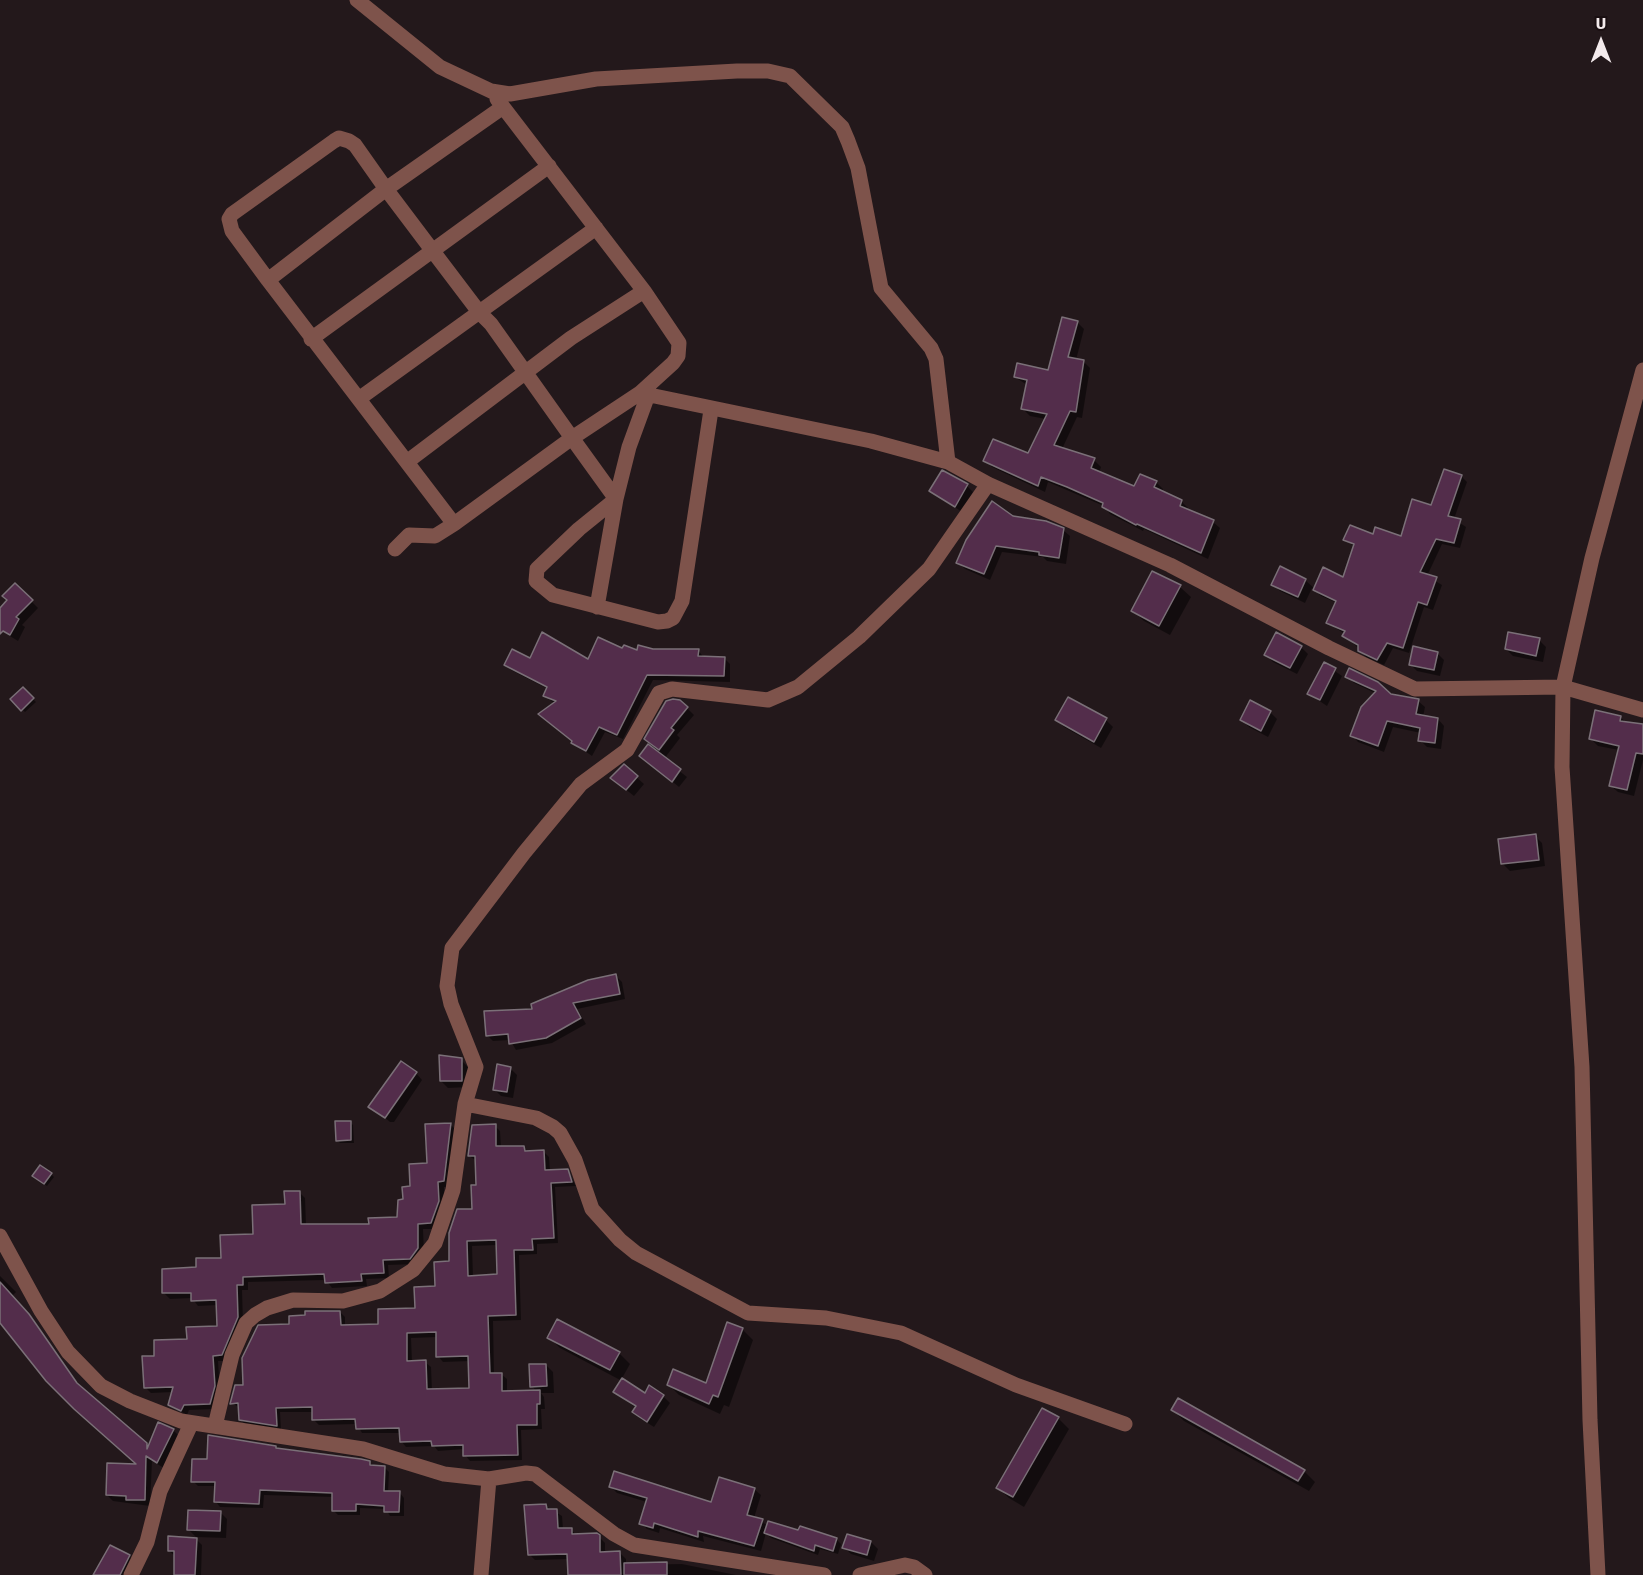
<!DOCTYPE html>
<html>
<head>
<meta charset="utf-8">
<style>
  body { margin:0 }
  #map { position:relative; width:1643px; height:1575px; overflow:hidden; background:#23181b; font-family:"Fira Sans",sans-serif }
  canvas { display:block }
  .north { position:absolute; left:1571px; top:12px; width:60px; height:60px; -webkit-text-stroke:4px #1a0f12; paint-order:stroke; rotate:0deg; font-size:16px; font-weight:700; line-height:24px; text-align:center; color:#f3eaec }
  .north::after { content:''; display:block; margin:auto; width:21px; height:27px; background:#f3eaec; clip-path:polygon(50% 0,100% 100%,50% 72%,0 100%) }
</style>
</head>
<body>
<div id="map">
<canvas width="1643" height="1575"></canvas>
<div class="north">U</div>
</div>
<script>
const c = document.querySelector('canvas').getContext('2d');
c.lineJoin = 'round';
function fillPath(path, color) {
  c.fillStyle = color;
  c.fill(path, 'evenodd');
}
function poly(rows) {
  const path = new Path2D();
  for (const r of rows) {
    path.moveTo(r[0], r[1]);
    for (let i = 2; i < r.length; i += 2) path.lineTo(r[i], r[i + 1]);
  }
  return path;
}
function stroke(path, color, width, dash) {
  c.strokeStyle = color;
  c.lineWidth = width;
  c.lineCap = dash ? 'butt' : 'round';
  c.setLineDash(dash || []);
  c.stroke(path);
}
fillPath(poly([
  [1077,322,1084,329,1076,360,1083,361,1090,368,1082,418,1077,417,1062,449,1094,460,1101,467,1099,473,1135,487,1156,482,1163,489,1161,492,1181,501,1188,508,1187,511,1213,522,1220,528,1208,559,1144,529,1143,531,1110,514,1104,506,1048,482,1045,492,992,467,985,460,1029,455,1046,419,1030,416,1023,409,1027,385,1015,377,1049,372],
  [1461,476,1467,482,1454,519,1466,527,1460,548,1442,544,1427,576,1442,585,1433,610,1424,607,1409,653,1393,648,1384,665,1366,657,1345,634,1328,623,1337,603,1321,596,1312,588,1305,603,1280,591,1273,584,1280,568,1305,580,1315,589,1344,579,1355,547,1345,539,1374,536,1402,538],
  [966,485,973,492,962,512,931,491],
  [1012,518,1063,530,1070,536,1066,564,1047,561,1043,557,1002,552,990,580,965,569,958,562],
  [15,585,38,608,22,625,25,627,18,641,0,630,0,615],
  [1180,587,1191,597,1170,635,1144,621,1133,611],
  [1539,640,1546,647,1543,662,1513,656,1506,649],
  [1301,647,1308,654,1297,674,1273,662,1266,655],
  [623,650,638,652,698,650,704,658,724,658,730,664,730,682,653,680,623,739,605,732,592,756,573,743,555,704,545,696,548,689,511,670,506,665,531,660,589,661],
  [1437,653,1444,660,1440,676,1417,671,1410,664],
  [1325,664,1342,676,1327,706,1309,694],
  [1347,676,1391,695,1418,701,1425,707,1423,717,1438,719,1444,726,1441,749,1427,747,1420,740,1421,733,1393,727,1384,752,1358,742,1352,735,1375,693,1354,683],
  [23,689,36,702,25,712,12,699],
  [687,708,694,715,677,735,680,738,664,759,687,777,679,787,641,756,657,753,646,739],
  [1270,712,1277,719,1268,737,1249,727,1242,720],
  [1620,717,1627,723,1643,726,1643,760,1634,796,1618,792,1611,786,1619,750,1598,746,1591,739],
  [1057,720,1106,720,1113,727,1101,748,1064,727],
  [624,766,644,784,634,796,619,784],
  [1535,836,1542,843,1545,866,1510,871,1503,864],
  [616,976,622,982,625,999,577,1009,586,1024,552,1043,516,1050,510,1040,493,1041,487,1035,534,1010],
  [462,1061,469,1068,468,1087,448,1088,441,1081],
  [510,1068,517,1075,513,1098,501,1096,494,1089],
  [416,1073,422,1080,394,1122,390,1122,376,1110],
  [350,1122,353,1125,354,1143,340,1143,337,1140],
  [450,1124,456,1130,450,1187,444,1187,444,1208,437,1229,423,1229,424,1254,416,1264,388,1265,389,1278,366,1279,367,1286,332,1288,326,1280,248,1282,248,1290,242,1290,243,1324,228,1361,218,1361,220,1392,216,1409,189,1410,187,1415,170,1405,173,1392,151,1393,145,1387,156,1357,218,1328,218,1305,198,1306,192,1298,170,1299,164,1293,198,1269,223,1259,254,1235,299,1192,305,1198,306,1225,370,1226,399,1219,411,1188,428,1164],
  [495,1126,500,1131,501,1148,524,1147,528,1152,544,1152,549,1157,550,1171,567,1171,576,1186,555,1187,558,1243,537,1244,537,1254,519,1255,521,1320,493,1321,494,1374,501,1374,507,1379,507,1393,537,1392,532,1386,546,1365,553,1372,554,1393,541,1393,544,1397,545,1409,541,1409,542,1429,521,1430,522,1460,470,1461,465,1455,464,1449,438,1451,434,1446,406,1447,401,1441,401,1433,362,1433,357,1424,319,1425,314,1420,314,1412,280,1412,281,1430,246,1425,240,1419,240,1408,232,1403,290,1326,340,1312,345,1317,345,1327,380,1326,417,1309,436,1287,451,1263,473,1210,478,1186,477,1161,469,1156],
  [497,1245,499,1276,473,1277,472,1246],
  [437,1337,438,1356,443,1362,470,1361,471,1390,432,1391,431,1367,425,1362,412,1362,411,1338],
  [51,1174,54,1177,47,1186,37,1179],
  [0,1276,16,1292,12,1296,35,1322,81,1388,149,1447,173,1430,179,1436,164,1468,152,1461,150,1506,113,1501,107,1495,139,1466,0,1321],
  [742,1329,753,1340,729,1407,724,1405,720,1414,679,1395,668,1384,706,1385],
  [549,1337,619,1353,630,1364,621,1380,645,1395,663,1396,670,1403,654,1427,641,1419,634,1412,636,1408,615,1392,622,1381,560,1348],
  [1173,1410,1304,1471,1315,1482,1309,1491,1184,1421],
  [1058,1418,1069,1429,1024,1507,1009,1498,998,1488],
  [276,1447,278,1450,369,1463,373,1466,384,1467,389,1472,388,1492,400,1493,404,1498,404,1516,390,1516,386,1509,360,1508,360,1515,338,1515,333,1510,334,1497,264,1495,263,1508,220,1507,216,1502,216,1486,198,1486,193,1481,208,1460],
  [611,1487,712,1504,754,1489,761,1495,754,1518,762,1521,768,1527,836,1539,841,1544,838,1554,820,1549,818,1555,771,1538,766,1533,761,1551,703,1536,704,1542,660,1528,659,1533,647,1529,641,1523,647,1502,617,1493],
  [546,1506,562,1516,563,1529,571,1529,577,1536,597,1535,605,1543,605,1553,620,1553,626,1559,626,1565,682,1564,736,1575,570,1575,569,1559,535,1560,529,1554],
  [220,1512,227,1519,226,1538,196,1537,189,1530],
  [196,1539,202,1545,201,1575,176,1575,176,1557,169,1551],
  [871,1542,878,1549,874,1561,851,1554,844,1547],
  [129,1556,140,1567,136,1575,95,1575]
]), '#0007');
const building = poly([
  [1062,317,1078,321,1068,357,1084,360,1076,412,1070,411,1054,445,1095,458,1091,468,1134,486,1140,474,1157,481,1154,487,1182,500,1180,506,1214,520,1201,553,1137,524,1136,525,1102,507,1103,503,1067,487,1041,477,1038,486,983,461,993,439,1028,453,1047,414,1021,409,1027,380,1014,377,1017,363,1048,370,1062,317],
  [1444,469,1462,475,1448,516,1461,519,1454,543,1436,539,1420,572,1437,577,1427,605,1418,602,1403,648,1387,643,1377,660,1358,651,1358,645,1342,636,1345,631,1326,623,1336,601,1313,590,1323,567,1343,577,1354,544,1343,540,1350,525,1373,534,1375,527,1401,536,1412,499,1431,505,1444,469],
  [942,470,968,484,955,507,929,491,942,470],
  [992,501,1013,516,1046,521,1064,528,1059,558,1039,555,1039,552,996,546,984,574,956,563,966,540,992,501],
  [1280,566,1306,579,1298,597,1271,585,1280,566],
  [1152,571,1181,585,1159,626,1131,611,1152,571],
  [15,583,33,600,16,617,19,619,10,635,3,631,0,634,0,608,7,600,2,596,15,583],
  [542,632,588,659,598,637,622,648,624,645,637,650,638,645,653,649,699,649,698,656,725,657,724,676,647,675,617,735,599,727,586,751,571,743,572,741,538,714,556,701,543,696,547,687,504,665,512,649,530,658,542,632],
  [1276,632,1302,646,1290,668,1264,655,1276,632],
  [1508,632,1540,638,1536,656,1505,649,1508,632],
  [1413,646,1438,652,1434,670,1409,665,1413,646],
  [1324,662,1336,668,1320,700,1307,694,1324,662],
  [1349,668,1378,682,1391,694,1419,699,1416,714,1438,718,1435,743,1418,741,1420,728,1387,721,1378,746,1350,736,1361,707,1376,691,1345,677,1349,668],
  [23,687,34,698,21,711,10,699,23,687],
  [1068,697,1107,718,1094,742,1055,720,1068,697],
  [673,699,680,700,688,707,671,728,674,730,659,750,644,739,666,701,673,699],
  [1250,700,1271,711,1261,731,1240,720,1250,700],
  [1595,710,1621,716,1620,721,1643,724,1643,754,1636,753,1627,790,1609,786,1619,746,1589,739,1595,710],
  [648,744,681,769,672,782,639,756,648,744],
  [624,764,638,776,626,790,610,778,624,764],
  [1536,834,1539,860,1501,864,1498,839,1536,834],
  [616,974,620,994,573,1003,581,1018,546,1038,509,1044,508,1034,486,1036,484,1011,532,1009,531,1004,588,980,616,974],
  [439,1055,462,1058,462,1081,440,1081,439,1055],
  [401,1061,417,1072,385,1118,368,1107,401,1061],
  [497,1064,511,1067,507,1092,493,1090,497,1064],
  [335,1121,351,1121,351,1140,336,1141,335,1121],
  [451,1123,444,1181,438,1182,439,1201,431,1223,418,1224,418,1248,410,1259,383,1260,384,1273,361,1274,362,1281,325,1283,324,1274,243,1277,243,1285,237,1285,238,1317,222,1355,213,1356,215,1386,210,1404,184,1405,181,1411,168,1405,173,1387,144,1388,142,1356,154,1356,154,1340,187,1339,186,1327,217,1326,216,1300,191,1301,191,1293,162,1293,162,1269,196,1267,196,1258,221,1258,220,1235,253,1234,252,1205,285,1204,284,1191,300,1191,301,1224,369,1224,368,1218,397,1217,398,1200,403,1199,402,1187,410,1186,409,1164,427,1163,425,1124,451,1123],
  [496,1124,496,1146,524,1146,525,1151,544,1150,545,1170,568,1169,572,1182,551,1183,554,1238,532,1239,533,1250,514,1250,516,1315,488,1316,490,1373,502,1373,502,1391,540,1390,540,1404,537,1404,537,1425,517,1425,518,1455,463,1456,463,1445,432,1446,431,1441,400,1442,399,1428,356,1429,355,1419,312,1420,312,1407,276,1408,277,1426,239,1420,238,1403,230,1404,235,1385,243,1385,242,1358,258,1325,289,1324,289,1316,305,1315,305,1311,340,1311,341,1325,378,1324,378,1309,415,1308,414,1287,435,1286,434,1262,449,1261,449,1233,457,1209,472,1209,471,1185,476,1185,475,1156,468,1156,472,1125,496,1124],
  [496,1240,497,1274,468,1276,467,1241,496,1240],
  [436,1332,436,1357,468,1356,469,1388,427,1389,426,1360,407,1361,407,1333,436,1332],
  [40,1165,52,1173,44,1184,32,1176,40,1165],
  [0,1282,29,1314,77,1383,147,1443,147,1449,158,1422,174,1429,157,1463,146,1456,145,1500,126,1500,126,1496,106,1495,107,1463,136,1464,74,1409,46,1381,0,1323,0,1282],
  [557,1319,620,1352,610,1370,547,1338,557,1319],
  [727,1322,743,1328,718,1397,713,1395,709,1404,667,1385,673,1369,706,1383,727,1322],
  [529,1364,546,1364,547,1386,530,1387,529,1364],
  [622,1378,645,1393,649,1385,664,1395,647,1422,632,1412,636,1406,613,1392,622,1378],
  [1178,1398,1305,1470,1298,1481,1171,1410,1178,1398],
  [1042,1408,1059,1417,1013,1497,996,1488,1042,1408],
  [208,1435,276,1446,276,1448,361,1459,370,1461,370,1465,385,1466,384,1491,400,1491,399,1512,384,1512,384,1506,356,1504,356,1511,332,1511,332,1493,260,1490,259,1504,214,1502,215,1482,191,1482,192,1459,207,1459,208,1435],
  [614,1471,711,1502,719,1477,755,1488,747,1515,763,1519,754,1546,698,1531,698,1537,654,1523,653,1528,639,1524,647,1498,609,1487,614,1471],
  [546,1504,547,1509,557,1509,558,1528,572,1528,572,1534,597,1533,600,1535,600,1552,620,1551,621,1575,568,1575,567,1554,528,1555,524,1505,546,1504],
  [188,1510,221,1511,220,1531,187,1530,188,1510],
  [768,1521,798,1530,800,1526,837,1538,833,1551,815,1545,814,1551,764,1533,768,1521],
  [847,1534,871,1541,867,1555,842,1548,847,1534],
  [168,1536,197,1538,195,1575,174,1575,174,1551,168,1551,168,1536],
  [110,1545,130,1555,120,1575,93,1575,110,1545],
  [667,1562,667,1575,624,1575,624,1563,667,1562]
]);
fillPath(building, '#532d4b');
stroke(building, '#7b7078', 1.5);
stroke(poly([
  [357,0,440,67,491,91,510,94,596,79,737,71,768,71,790,76,842,127,848,141,858,168,881,288,931,348,936,359,948,462,988,484,1170,565,1329,648,1415,689,1563,687,1643,710],
  [497,99,644,291,679,343,678,356,673,363,640,393,572,438,616,499],
  [268,280,232,231,229,219,232,214,334,141,339,138,349,141,355,145,386,189,432,250,479,312,491,324,572,438,454,524,268,280,386,189,503,107],
  [311,339,549,166],
  [640,393,871,441,948,462],
  [360,398,596,228],
  [408,461,571,338,644,291],
  [616,499,579,529,537,569,536,581,553,595,658,622,667,621,673,618,682,601,711,410],
  [395,549,409,535,435,536,454,524],
  [597,607,616,499,629,447,648,395],
  [465,1104,536,1118,553,1127,560,1133,575,1160,592,1209,620,1240,636,1253,748,1313,826,1318,901,1333,1016,1385,1125,1424],
  [0,1236,41,1311,68,1352,101,1386,130,1401,181,1421,363,1449,444,1474,489,1479,526,1473,535,1474,614,1534,634,1545,824,1575],
  [215,1426,232,1355,246,1323,255,1315,267,1308,293,1300,343,1301,380,1291,413,1270,435,1243,453,1190,465,1104,476,1067,451,1004,447,986,452,948,524,853,581,784,627,750,659,693,672,689,768,700,798,687,859,637,929,569,988,484],
  [131,1575,147,1542,160,1491,191,1424],
  [481,1575,489,1479],
  [860,1575,905,1565,914,1567,925,1575],
  [1598,1575,1590,1420,1582,1067,1562,767,1563,687,1592,558,1643,370]
]), '#7e534b', 15);
</script>
</body>
</html>
